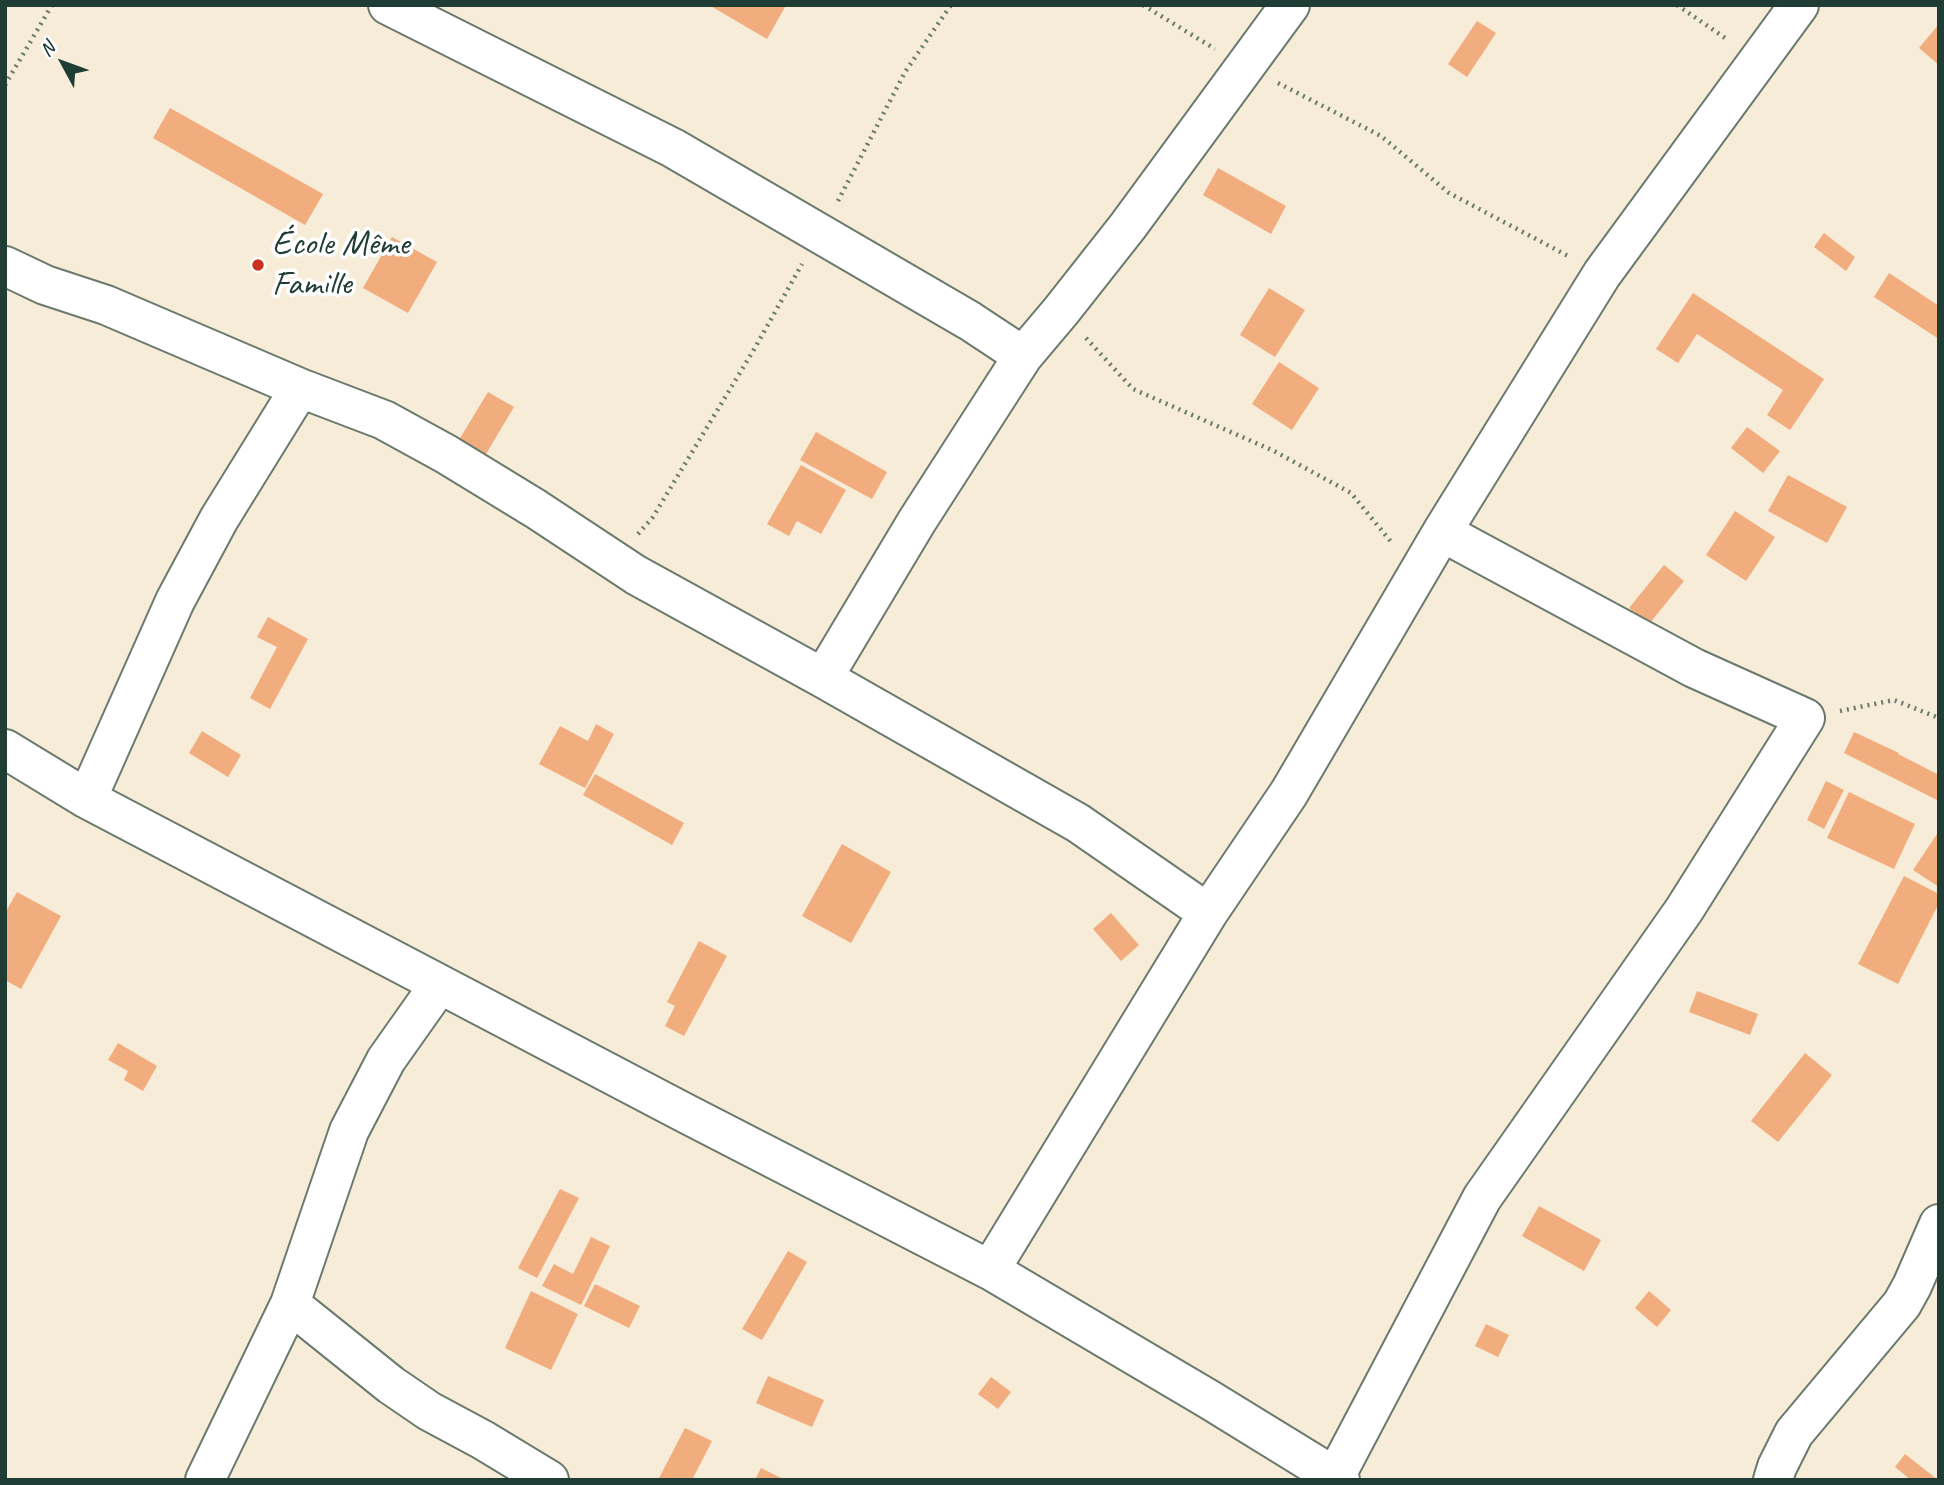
<!DOCTYPE html>
<html>
<head>
<meta charset="utf-8">
<style>
  body { margin:0 }
  #map { position:relative; width:1944px; height:1485px; overflow:hidden; background:#f6ecd8; font-family:Caveat,sans-serif }
  canvas { display:block }
  .frame { position:absolute; inset:0; border:7px solid #1f3d34; pointer-events:none }
  .north { position:absolute; left:28px; top:28px; width:70px; height:70px; -webkit-text-stroke:5px #fff; paint-order:stroke; rotate:311deg; font-size:19px; font-weight:700; line-height:28px; text-align:center; color:#1f3d34 }
  .north::after { content:''; display:block; margin:auto; width:24px; height:32px; background:#1f3d34; clip-path:polygon(50% 0,100% 100%,50% 72%,0 100%) }
</style>
</head>
<body>
<div id="map">
<canvas width="1944" height="1485"></canvas>
<div class="frame"></div>
<div class="north">N</div>
</div>
<script>
const c = document.querySelector('canvas').getContext('2d');
c.lineJoin = 'round';
function fillPath(path, color) {
  c.fillStyle = color;
  c.fill(path, 'evenodd');
}
function poly(rows) {
  const path = new Path2D();
  for (const r of rows) {
    path.moveTo(r[0], r[1]);
    for (let i = 2; i < r.length; i += 2) path.lineTo(r[i], r[i + 1]);
  }
  return path;
}
function stroke(path, color, width, dash) {
  c.strokeStyle = color;
  c.lineWidth = width;
  c.lineCap = dash ? 'butt' : 'round';
  c.setLineDash(dash || []);
  c.stroke(path);
}
function write(font, color, halo, rows, align = 'center') {
  c.font = font + ' Caveat,sans-serif';
  c.lineWidth = 7;
  c.setLineDash([]);
  c.textBaseline = 'middle';
  c.strokeStyle = halo;
  c.fillStyle = color;
  for (const [text, x, y, turn = 0] of rows) {
    c.save();
    c.translate(x, y);
    c.rotate((+turn || 0) * Math.PI / 180);
    c.textAlign = isNaN(turn) ? turn : align;
    if (halo) c.strokeText(text, 0, 0);
    c.fillText(text, 0, 0);
    c.restore();
  }
}
fillPath(poly([
  [709,5,781,5,785,7,767,39],
  [1477,21,1496,33,1467,77,1448,64],
  [1939,24,1939,65,1919,48],
  [170,108,323,194,305,225,153,138],
  [1218,168,1286,206,1271,234,1203,195],
  [1824,233,1855,257,1846,271,1814,247],
  [392,237,437,262,408,313,363,288],
  [1889,273,1939,306,1939,339,1874,297],
  [1269,288,1305,310,1275,357,1240,335],
  [1693,293,1824,379,1790,430,1767,415,1783,390,1697,334,1678,363,1656,349],
  [1279,362,1319,388,1292,430,1252,404],
  [488,392,514,407,480,464,454,448],
  [1747,427,1780,451,1763,473,1731,448],
  [816,432,887,472,872,499,800,460],
  [801,465,846,490,821,534,797,521,789,536,767,524],
  [1788,475,1847,507,1827,543,1768,511],
  [1735,511,1775,537,1746,581,1706,555],
  [1664,565,1684,581,1649,624,1629,608],
  [268,617,308,639,270,709,250,698,277,647,257,637],
  [596,724,614,734,585,788,539,764,560,726,588,741],
  [202,731,241,755,228,777,189,753],
  [1854,732,1899,753,1898,754,1939,775,1939,801,1844,753],
  [595,774,684,823,672,845,583,795],
  [1826,781,1844,790,1824,829,1807,820],
  [1849,792,1915,824,1894,869,1827,838],
  [1939,831,1939,887,1913,870],
  [842,844,891,872,851,943,802,916],
  [1904,876,1939,894,1939,903,1898,984,1858,964],
  [17,892,61,916,21,989,5,980,5,913],
  [1111,913,1139,945,1121,961,1093,929],
  [699,941,727,956,684,1036,665,1026,675,1006,667,1002],
  [1697,991,1758,1014,1750,1035,1689,1012],
  [118,1043,157,1066,143,1091,124,1080,128,1071,108,1060],
  [1805,1053,1832,1075,1778,1142,1751,1121],
  [560,1189,579,1198,537,1278,518,1268],
  [1539,1206,1601,1240,1584,1271,1522,1236],
  [591,1237,610,1246,581,1305,542,1286,554,1264,573,1274],
  [788,1251,807,1262,762,1340,742,1329],
  [595,1284,640,1306,629,1328,584,1306],
  [531,1291,578,1314,551,1370,505,1348],
  [1649,1291,1671,1310,1657,1327,1635,1308],
  [1486,1324,1509,1335,1498,1357,1475,1346],
  [768,1376,824,1400,812,1427,756,1403],
  [991,1377,1011,1392,998,1409,978,1394],
  [685,1428,712,1441,692,1480,658,1480],
  [1905,1454,1938,1480,1911,1480,1895,1467],
  [761,1468,785,1480,755,1480]
]), '#f1ad7e');
const minor = poly([
  [388,5,673,148,970,321,1023,356],
  [5,266,45,285,106,305,300,388,384,420,446,454,536,509,636,575,823,678,1078,823,1208,913],
  [823,678,917,521,1023,356,1061,311,1128,226,1290,5],
  [5,749,87,799,685,1113,990,1270,1210,1400,1340,1480],
  [87,799,175,601,219,519,300,388],
  [990,1270,1208,913,1289,793,1442,532,1602,274,1799,5],
  [290,1304,391,1385,429,1411,483,1440,549,1480],
  [1335,1477,1482,1198,1684,910,1805,718,1694,668,1442,532],
  [205,1480,290,1304,349,1131,386,1060,439,985],
  [1773,1480,1777,1467,1794,1433,1902,1304,1912,1286,1939,1224]
]);
stroke(minor, '#6a7a6d', 42);
stroke(poly([
  [1143,5,1215,49],
  [1677,5,1728,40],
  [1278,83,1381,136,1449,193,1570,257],
  [5,85,52,5],
  [838,201,905,72,951,5],
  [1086,338,1133,389,1274,451,1351,493,1392,543],
  [638,534,653,517,756,346,802,264],
  [1840,711,1894,700,1939,718]
]), '#6a7a6d', 4.5, [2, 5]);
stroke(minor, '#fff', 38);
for (const [x, y, r, color] of [
  [258,265,7,"#c8321e"]
]) {
  const dot = new Path2D();
  dot.arc(x, y, r, 0, 2 * Math.PI);
  c.fillStyle = color;
  c.fill(dot);
  stroke(dot, '#fff', 2.5);
}
write('35px', '#1f3d34', '#fff', [
  ["École Même",272,245],
  ["Famille",272,285]
], 'left');
</script>
</body>
</html>
